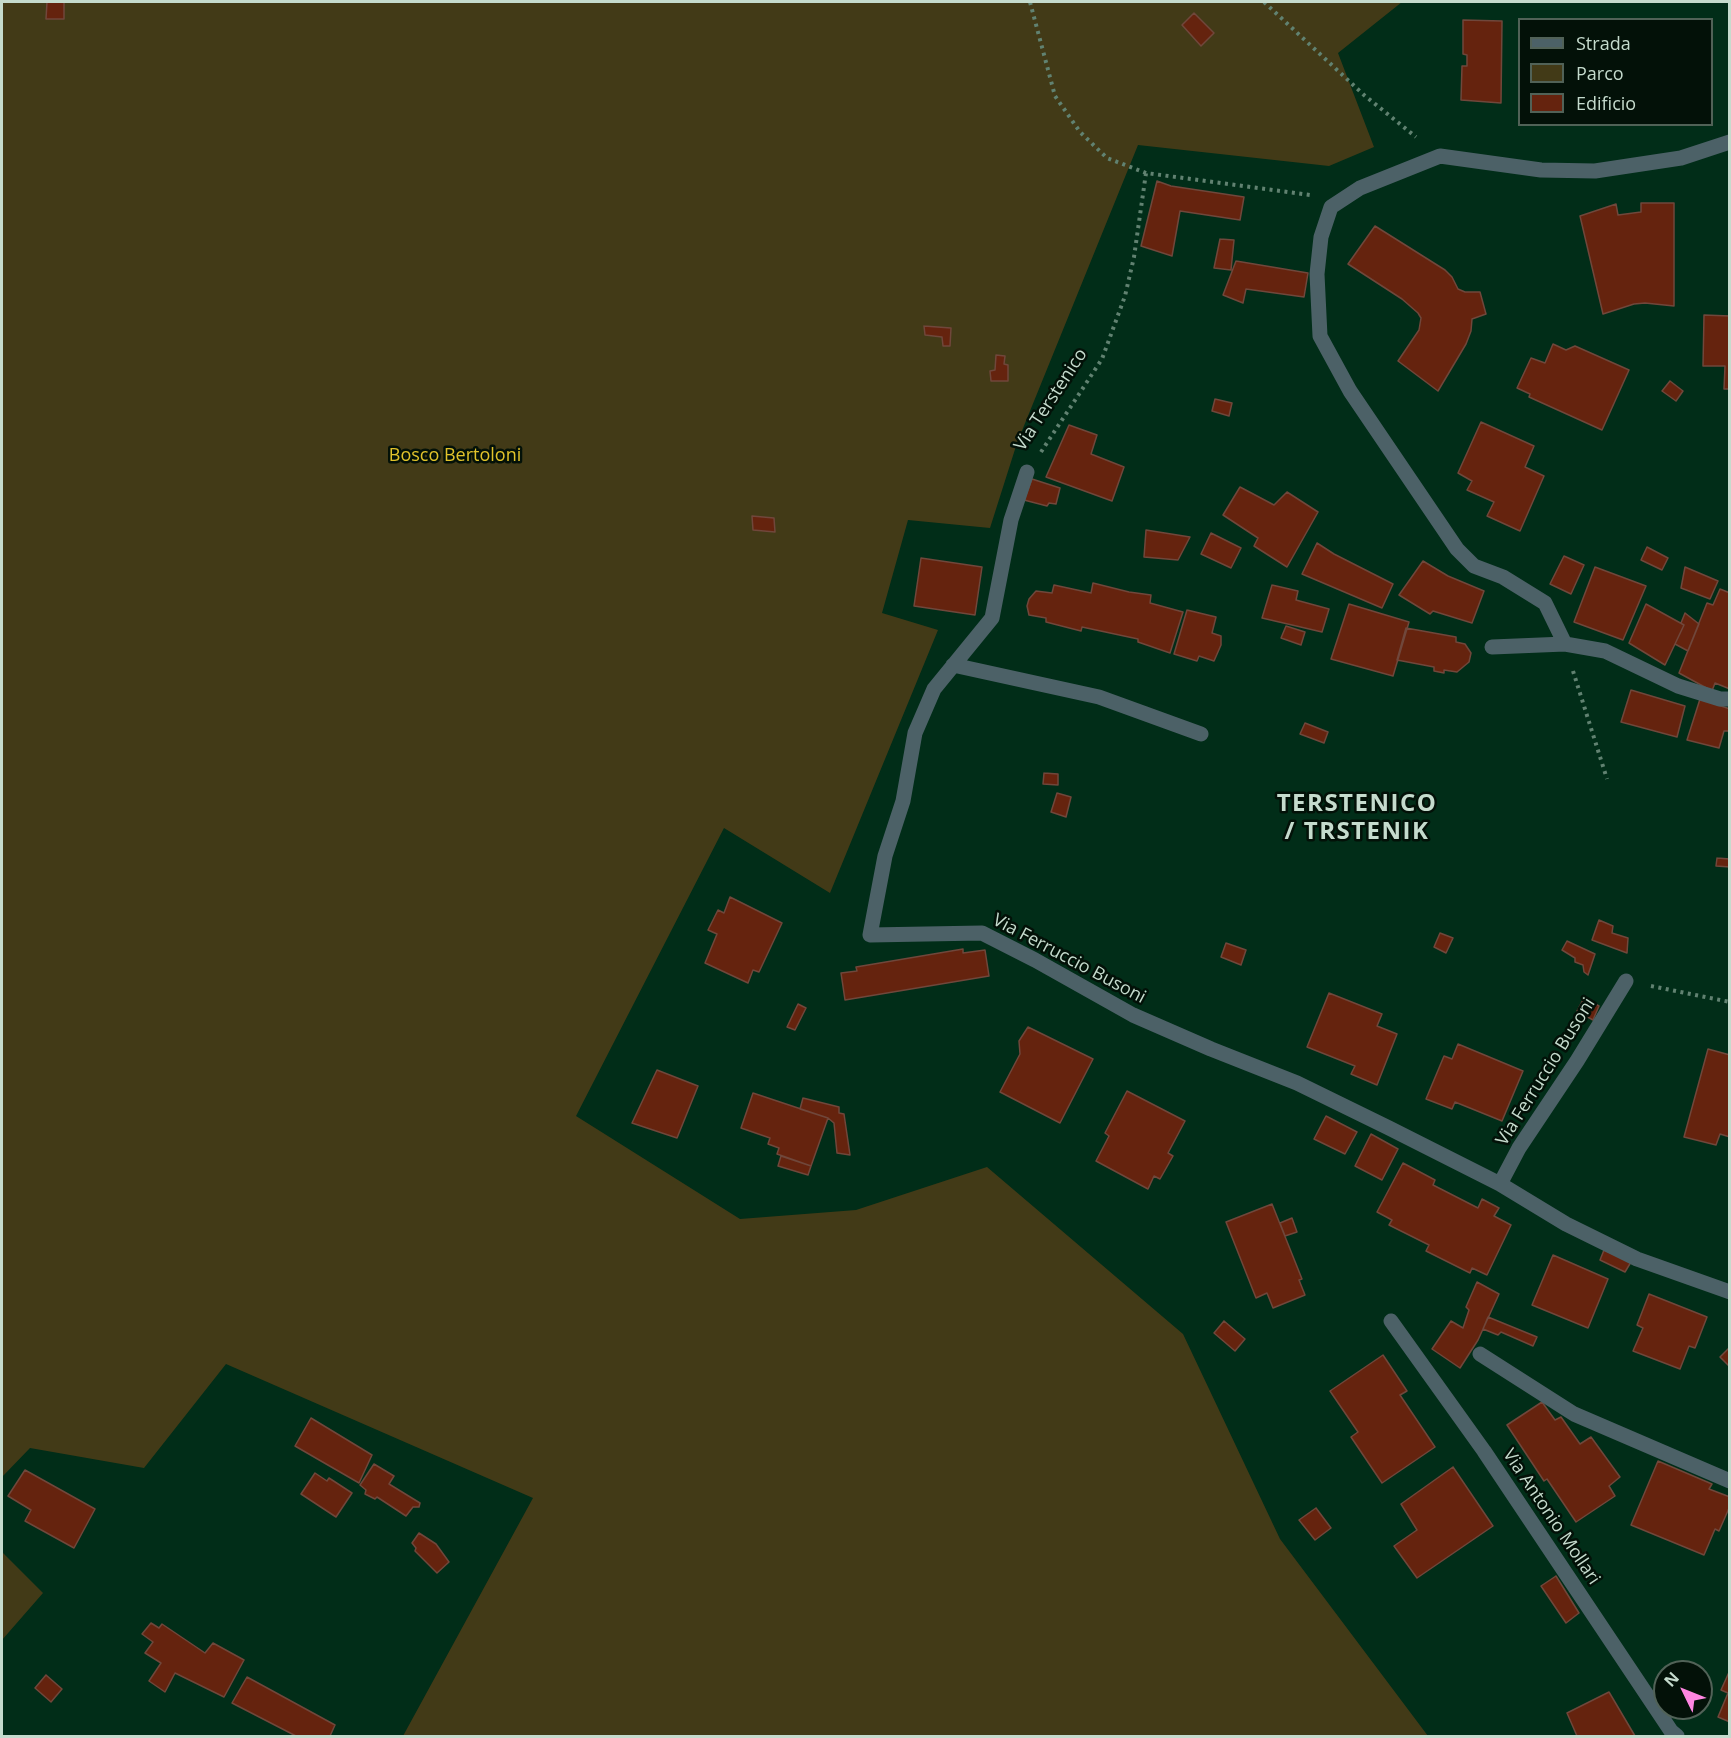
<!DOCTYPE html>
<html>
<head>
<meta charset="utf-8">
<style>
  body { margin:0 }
  #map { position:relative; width:1731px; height:1738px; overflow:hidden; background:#012d18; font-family:"Open Sans",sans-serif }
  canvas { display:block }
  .frame { position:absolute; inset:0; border:3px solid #c5dbcd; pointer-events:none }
  .legend { position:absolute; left:1518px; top:18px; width:195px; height:108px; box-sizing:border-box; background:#031108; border:2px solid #516257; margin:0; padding:8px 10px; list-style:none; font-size:18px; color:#c5dbcd }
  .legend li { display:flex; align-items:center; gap:12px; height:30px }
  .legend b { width:30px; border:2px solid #516257 }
  .north { position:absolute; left:1653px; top:1660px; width:60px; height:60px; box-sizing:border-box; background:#031108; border:2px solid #516257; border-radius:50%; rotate:313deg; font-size:16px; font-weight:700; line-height:24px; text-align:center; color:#c5dbcd }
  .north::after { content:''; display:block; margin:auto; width:21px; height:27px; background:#fe86e1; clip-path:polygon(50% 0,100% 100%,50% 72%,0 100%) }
</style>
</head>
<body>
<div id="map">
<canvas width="1731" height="1738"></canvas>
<div class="frame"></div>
<ul class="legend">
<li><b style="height:8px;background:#4c6167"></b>Strada</li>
<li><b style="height:16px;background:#423a17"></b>Parco</li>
<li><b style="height:16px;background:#65230e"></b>Edificio</li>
</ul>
<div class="north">N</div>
</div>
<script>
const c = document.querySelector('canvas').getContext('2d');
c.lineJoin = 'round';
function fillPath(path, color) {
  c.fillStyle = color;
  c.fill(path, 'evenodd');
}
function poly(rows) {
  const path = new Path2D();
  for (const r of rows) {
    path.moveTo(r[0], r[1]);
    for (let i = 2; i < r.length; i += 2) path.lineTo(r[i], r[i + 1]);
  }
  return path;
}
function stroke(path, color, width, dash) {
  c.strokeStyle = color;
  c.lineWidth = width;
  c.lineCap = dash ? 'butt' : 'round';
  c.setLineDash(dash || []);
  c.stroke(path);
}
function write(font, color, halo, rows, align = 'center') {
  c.font = font + ' "Open Sans",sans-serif';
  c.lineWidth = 5;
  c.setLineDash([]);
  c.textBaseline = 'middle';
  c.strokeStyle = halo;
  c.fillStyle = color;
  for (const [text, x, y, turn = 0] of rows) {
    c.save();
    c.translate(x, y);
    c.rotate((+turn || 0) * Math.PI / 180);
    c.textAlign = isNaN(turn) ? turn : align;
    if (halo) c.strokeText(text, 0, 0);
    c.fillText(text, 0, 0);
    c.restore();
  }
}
fillPath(poly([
  [2,2,1402,2,1338,53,1374,147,1329,166,1138,145,1017,443,990,528,908,520,882,613,938,630,830,893,724,828,576,1116,740,1219,856,1210,987,1167,1183,1334,1280,1539,1428,1736,403,1736,533,1498,226,1364,144,1468,30,1448,2,1477],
  [2,1552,43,1593,2,1640]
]), '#423a17');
const building = poly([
  [47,2,64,2,64,19,46,19,47,2],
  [1194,13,1214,33,1201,46,1182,25,1194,13],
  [1463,20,1502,21,1501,103,1461,100,1462,66,1467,66,1467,55,1463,54,1463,20],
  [1157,181,1171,186,1244,197,1240,220,1180,211,1172,256,1141,246,1157,181],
  [1641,203,1674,203,1674,306,1645,303,1634,304,1603,314,1580,216,1616,204,1618,215,1641,212,1641,203],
  [1375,226,1445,270,1452,277,1458,289,1465,292,1480,292,1486,314,1472,319,1471,331,1466,344,1438,391,1398,361,1419,330,1421,318,1418,313,1402,299,1348,264,1375,226],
  [1220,239,1234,240,1231,270,1214,268,1220,239],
  [1236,261,1308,273,1304,297,1246,289,1243,303,1223,295,1236,261],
  [1704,315,1730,316,1730,389,1724,389,1725,366,1703,366,1704,315],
  [924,326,951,328,950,346,943,346,942,337,925,335,924,326],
  [1553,344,1566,350,1575,346,1629,370,1602,430,1529,397,1530,394,1517,388,1531,358,1545,363,1553,344],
  [996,355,1005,356,1004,364,1008,365,1008,381,991,381,990,371,995,370,996,355],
  [1670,381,1683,391,1676,401,1662,391,1670,381],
  [1215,399,1232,403,1229,416,1212,411,1215,399],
  [1481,422,1534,446,1525,467,1544,476,1520,531,1487,516,1494,502,1467,490,1472,481,1458,473,1481,422],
  [1069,425,1097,435,1091,454,1124,467,1112,501,1046,477,1069,425],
  [1032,479,1060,488,1056,504,1049,503,1047,506,1024,500,1032,479],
  [1240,487,1274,505,1287,492,1318,512,1287,567,1254,546,1258,538,1223,515,1240,487],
  [752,516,774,518,775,532,753,530,752,516],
  [1146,530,1190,537,1178,560,1144,557,1146,530],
  [1211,533,1241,548,1231,568,1201,554,1211,533],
  [1317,543,1334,554,1393,584,1382,608,1302,574,1317,543],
  [1647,547,1668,558,1662,570,1641,560,1647,547],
  [1564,556,1584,565,1571,594,1550,584,1564,556],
  [921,558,982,567,975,615,914,606,921,558],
  [1423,561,1448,576,1484,591,1472,623,1433,611,1430,614,1399,595,1423,561],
  [1595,567,1646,586,1623,640,1574,622,1595,567],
  [1685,567,1718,581,1710,599,1681,588,1685,567],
  [1093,583,1129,592,1151,595,1150,603,1183,612,1170,653,1138,642,1138,639,1082,627,1081,631,1046,622,1046,618,1029,615,1027,606,1029,599,1036,591,1052,593,1054,585,1091,593,1093,583],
  [1272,585,1298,591,1296,600,1329,609,1322,632,1262,618,1272,585],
  [1720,589,1730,593,1730,689,1715,683,1712,691,1679,673,1707,603,1713,605,1720,589],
  [1349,604,1409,622,1393,676,1331,659,1349,604],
  [1646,604,1684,625,1665,665,1629,643,1646,604],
  [1187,610,1216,617,1212,633,1221,636,1221,645,1214,661,1199,656,1197,661,1174,654,1187,610],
  [1685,613,1699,624,1688,651,1675,644,1684,625,1681,623,1685,613],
  [1286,626,1305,632,1301,645,1281,638,1286,626],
  [1406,628,1456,637,1456,642,1465,644,1471,653,1469,662,1457,672,1444,670,1444,673,1434,671,1434,667,1397,660,1406,628],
  [1631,690,1685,706,1677,737,1621,722,1631,690],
  [1700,699,1730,709,1730,731,1724,731,1719,748,1687,740,1700,699],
  [1305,723,1328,732,1324,743,1300,734,1305,723],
  [1044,773,1058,774,1058,785,1043,784,1044,773],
  [1057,793,1071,797,1066,817,1051,812,1057,793],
  [1717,858,1730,859,1730,867,1716,866,1717,858],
  [730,897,782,923,759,972,753,970,748,983,705,963,717,934,708,930,718,910,724,913,730,897],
  [1599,920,1613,926,1612,933,1628,938,1627,953,1592,940,1599,920],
  [1440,933,1453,938,1446,953,1434,947,1440,933],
  [1567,941,1595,954,1588,975,1584,972,1583,965,1575,962,1575,958,1562,950,1567,941],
  [1226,943,1246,950,1241,965,1221,957,1226,943],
  [963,949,963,953,985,950,989,976,845,1000,841,973,857,971,856,967,963,949],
  [1329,993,1382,1014,1377,1026,1397,1034,1377,1085,1351,1074,1355,1066,1307,1047,1329,993],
  [1584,998,1599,1006,1593,1020,1577,1011,1584,998],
  [798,1004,806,1008,795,1030,787,1027,798,1004],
  [1028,1027,1093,1059,1060,1123,1000,1092,1020,1054,1019,1041,1028,1027],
  [1458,1044,1523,1071,1502,1121,1455,1102,1452,1109,1426,1099,1444,1056,1452,1059,1458,1044],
  [1708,1049,1730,1055,1730,1137,1720,1134,1716,1145,1684,1137,1708,1049],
  [657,1070,698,1086,677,1138,632,1123,657,1070],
  [1127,1091,1185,1121,1168,1153,1173,1156,1160,1179,1154,1176,1148,1189,1096,1161,1109,1136,1105,1133,1127,1091],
  [753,1093,828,1118,811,1166,777,1154,779,1148,768,1144,770,1138,741,1128,753,1093],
  [803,1098,839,1107,839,1113,844,1114,850,1155,837,1153,834,1123,828,1118,800,1109,803,1098],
  [1326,1116,1357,1132,1345,1154,1314,1139,1326,1116],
  [1371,1134,1398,1149,1382,1180,1355,1166,1371,1134],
  [781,1156,811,1166,808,1175,778,1166,781,1156],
  [1403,1163,1435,1180,1433,1185,1478,1208,1482,1199,1499,1208,1494,1216,1511,1225,1487,1275,1472,1268,1470,1273,1426,1251,1429,1245,1389,1225,1392,1220,1377,1212,1403,1163],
  [1272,1204,1302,1279,1299,1280,1305,1295,1273,1308,1267,1293,1256,1298,1226,1222,1272,1204],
  [1292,1218,1297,1232,1285,1236,1280,1223,1292,1218],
  [1604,1250,1631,1262,1625,1272,1600,1260,1604,1250],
  [1553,1255,1608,1279,1588,1328,1532,1305,1553,1255],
  [1477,1282,1499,1294,1478,1340,1460,1368,1432,1349,1451,1321,1463,1328,1469,1310,1466,1307,1477,1282],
  [1649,1294,1707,1317,1695,1348,1689,1346,1680,1369,1633,1351,1643,1328,1637,1325,1649,1294],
  [1488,1317,1537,1337,1533,1346,1501,1332,1498,1335,1483,1329,1488,1317],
  [1224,1321,1245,1339,1235,1351,1214,1333,1224,1321],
  [1730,1347,1730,1367,1720,1357,1730,1347],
  [1383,1355,1407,1391,1400,1395,1435,1447,1382,1483,1351,1437,1358,1432,1330,1391,1383,1355],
  [1542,1402,1555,1420,1561,1417,1580,1444,1591,1437,1620,1477,1609,1486,1615,1496,1576,1522,1547,1479,1544,1481,1507,1425,1542,1402],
  [311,1418,372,1455,359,1483,295,1446,311,1418],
  [1658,1461,1712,1484,1709,1489,1730,1497,1730,1506,1719,1531,1715,1529,1704,1555,1631,1525,1658,1461],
  [374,1464,394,1476,389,1484,420,1503,419,1507,413,1507,406,1516,377,1497,375,1499,365,1494,366,1490,360,1485,374,1464],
  [1453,1467,1493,1526,1417,1578,1394,1546,1417,1530,1401,1504,1453,1467],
  [25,1470,95,1509,74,1548,25,1521,31,1510,8,1496,25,1470],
  [315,1473,327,1481,329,1478,352,1493,336,1517,301,1494,315,1473],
  [1316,1508,1331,1528,1315,1540,1299,1520,1316,1508],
  [419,1533,436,1544,449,1562,437,1573,415,1551,416,1548,412,1543,419,1533],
  [1556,1576,1579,1613,1566,1623,1541,1586,1556,1576],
  [151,1623,159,1628,162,1624,205,1653,213,1643,244,1660,224,1697,175,1673,165,1692,149,1681,161,1663,145,1653,153,1642,142,1634,151,1623],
  [1730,1670,1730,1722,1718,1717,1728,1693,1721,1690,1730,1670],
  [46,1675,62,1689,51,1702,35,1688,46,1675],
  [247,1677,335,1725,330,1736,296,1736,232,1703,247,1677],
  [1609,1692,1635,1736,1577,1736,1567,1713,1609,1692]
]);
fillPath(building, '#65230e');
stroke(building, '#70473b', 1.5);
stroke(poly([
  [1030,2,1055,96,1080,132,1107,158,1146,173,1310,195],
  [1264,2,1364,95,1416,137],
  [1041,452,1102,359,1125,296,1134,257,1146,173],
  [1573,671,1607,779],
  [1651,986,1730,1002]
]), '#618271', 4, [3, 4.5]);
stroke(poly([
  [1027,472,1011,520,992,618,934,689,915,733,903,801,885,856,870,935,982,933,1035,960,1133,1015,1211,1049,1297,1083,1389,1128,1500,1184,1566,1224,1637,1259,1730,1292],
  [1565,644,1545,603,1503,577,1474,566,1457,549,1350,391,1320,336,1317,274,1321,237,1331,207,1360,188,1440,156,1541,170,1595,171,1681,158,1730,142],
  [1492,647,1565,644,1605,651,1678,686,1720,699,1730,699],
  [953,665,1099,697,1201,734],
  [1500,1184,1519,1148,1577,1061,1626,981],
  [1391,1321,1484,1451,1671,1731,1677,1736],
  [1480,1354,1574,1414,1730,1481]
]), '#4c6167', 15);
write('18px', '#c5dbcd', '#031108', [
  ["Via Terstenico",1051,400,-57],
  ["Via Ferruccio Busoni",1069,959,28],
  ["Via Ferruccio Busoni",1546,1072,-58],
  ["Via Antonio Mollari",1551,1517,56]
]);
write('18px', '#e1c32b', '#031108', [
  ["Bosco Bertoloni",455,456]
]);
c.letterSpacing = '1.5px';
write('bold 24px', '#c5dbcd', '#031108', [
  ["TERSTENICO",1357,804],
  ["/ TRSTENIK",1357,832]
]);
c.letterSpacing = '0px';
</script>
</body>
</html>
